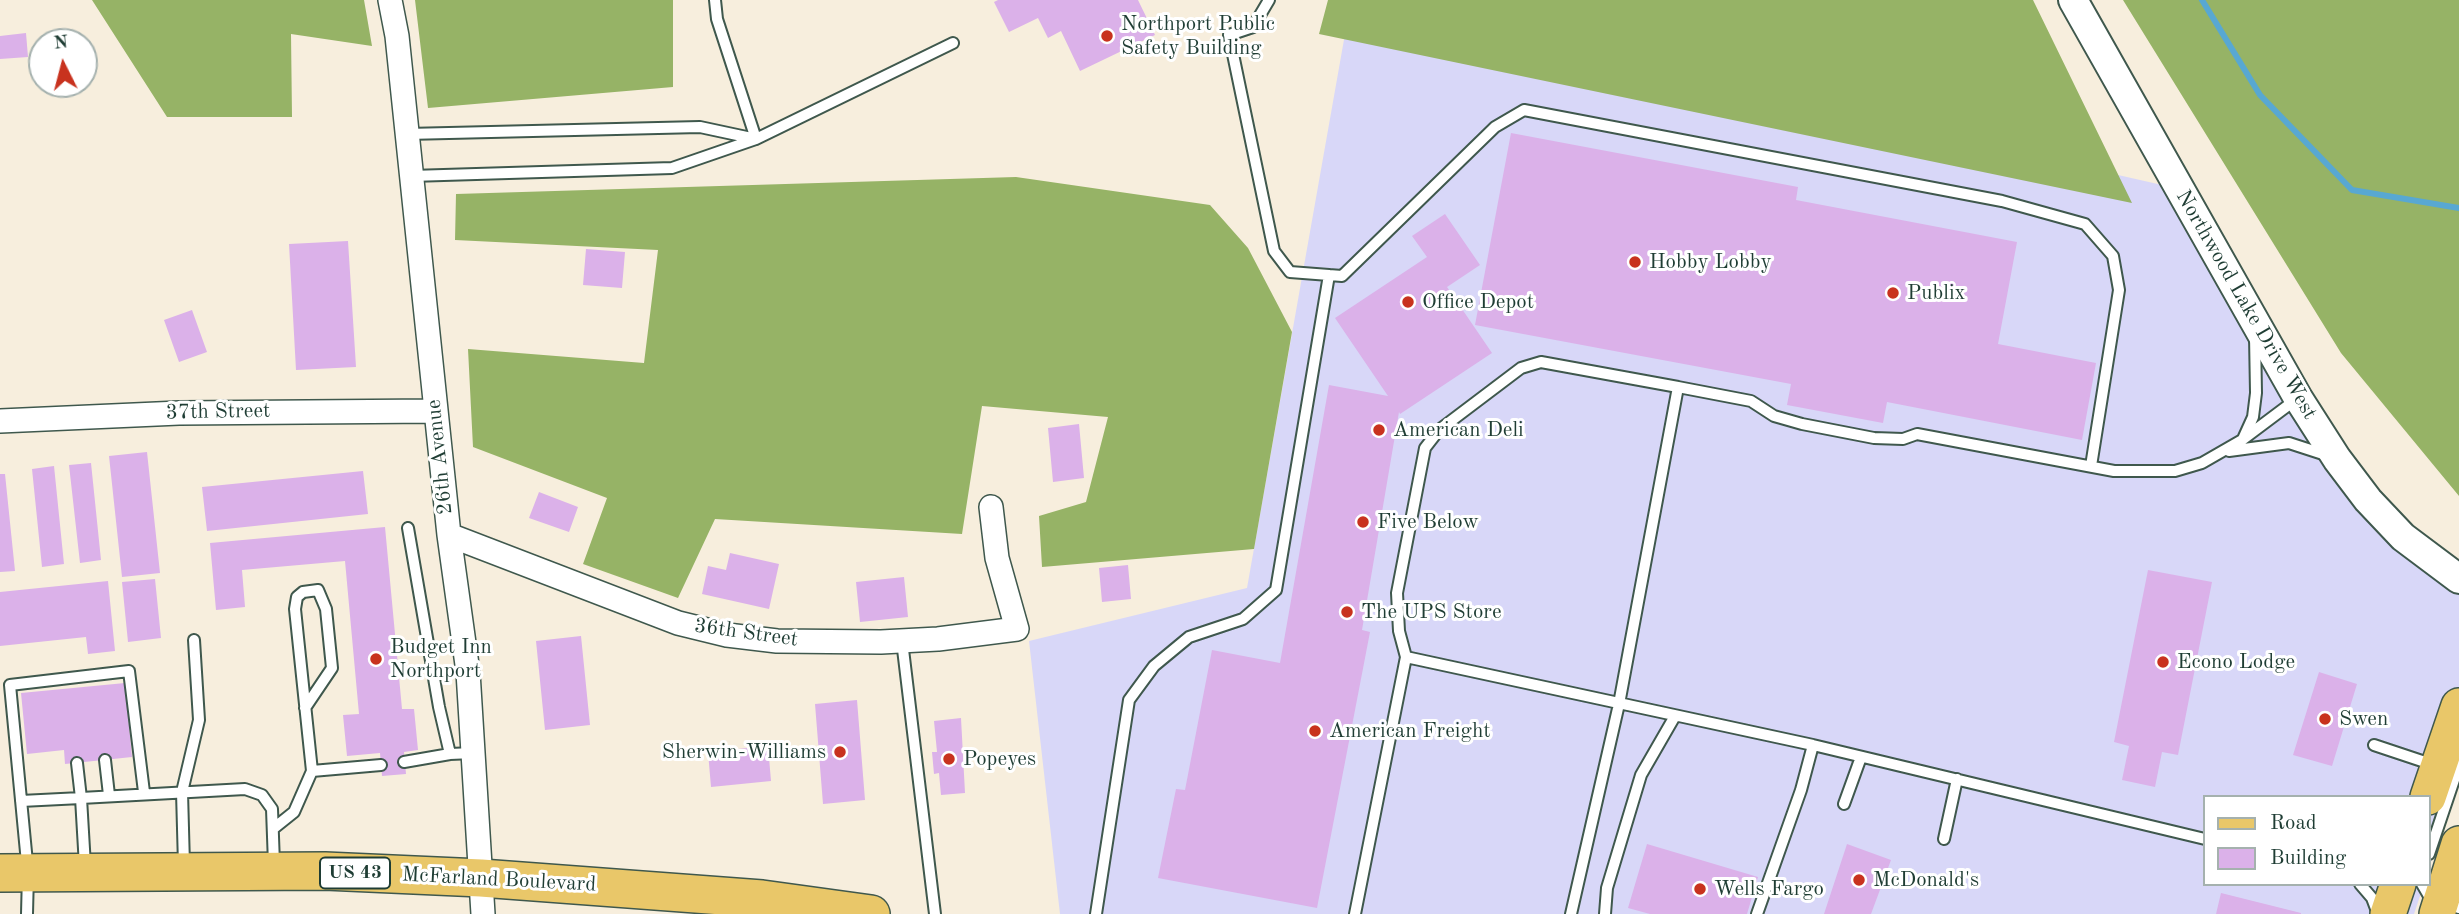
<!DOCTYPE html>
<html>
<head>
<meta charset="utf-8">
<style>
  body { margin:0 }
  #map { position:relative; width:2459px; height:914px; overflow:hidden; background:#f7eedd; font-family:"Old Standard TT",serif }
  canvas { display:block }
  .legend { position:absolute; left:2203px; top:795px; width:228px; height:91px; box-sizing:border-box; background:#fff; border:2px solid #a5b1ae; margin:0; padding:9px 12px; list-style:none; font-size:21px; color:#1f3d34 }
  .legend li { display:flex; align-items:center; gap:14px; height:35px }
  .legend b { width:35px; border:2px solid #a5b1ae }
  .north { position:absolute; left:28px; top:28px; width:70px; height:70px; box-sizing:border-box; background:#fff; border:2px solid #a5b1ae; border-radius:50%; rotate:354deg; font-size:19px; font-weight:700; line-height:28px; text-align:center; color:#1f3d34 }
  .north::after { content:''; display:block; margin:auto; width:24px; height:32px; background:#c8321e; clip-path:polygon(50% 0,100% 100%,50% 72%,0 100%) }
</style>
</head>
<body>
<div id="map">
<canvas width="2459" height="914"></canvas>
<ul class="legend">
<li><b style="height:9px;background:#e9c769"></b>Road</li>
<li><b style="height:19px;background:#dbb1e9"></b>Building</li>
</ul>
<div class="north">N</div>
</div>
<script>
const c = document.querySelector('canvas').getContext('2d');
c.lineJoin = 'round';
function fillPath(path, color) {
  c.fillStyle = color;
  c.fill(path, 'evenodd');
}
function poly(rows) {
  const path = new Path2D();
  for (const r of rows) {
    path.moveTo(r[0], r[1]);
    for (let i = 2; i < r.length; i += 2) path.lineTo(r[i], r[i + 1]);
  }
  return path;
}
function stroke(path, color, width, dash) {
  c.strokeStyle = color;
  c.lineWidth = width;
  c.lineCap = dash ? 'butt' : 'round';
  c.setLineDash(dash || []);
  c.stroke(path);
}
function write(font, color, halo, rows, align = 'center') {
  c.font = font + ' "Old Standard TT",serif';
  c.lineWidth = 6;
  c.setLineDash([]);
  c.textBaseline = 'middle';
  c.strokeStyle = halo;
  c.fillStyle = color;
  for (const [text, x, y, turn = 0] of rows) {
    c.save();
    c.translate(x, y);
    c.rotate((+turn || 0) * Math.PI / 180);
    c.textAlign = isNaN(turn) ? turn : align;
    if (halo) c.strokeText(text, 0, 0);
    c.fillText(text, 0, 0);
    c.restore();
  }
}
fillPath(poly([
  [1351,0,2162,185,2337,459,2459,579,2459,776,2429,868,2429,797,2205,797,2205,884,2424,884,2414,914,1060,914,1029,641,1247,588]
]), '#d8d7f8');
fillPath(poly([
  [92,0,364,0,372,46,291,34,292,117,167,117],
  [415,0,673,0,673,87,428,108],
  [1328,0,2033,0,2132,203,1319,34],
  [2123,0,2459,0,2459,496,2341,353],
  [1016,177,1210,205,1248,248,1292,332,1254,549,1042,567,1039,516,1086,502,1108,417,982,406,962,534,715,519,678,598,583,564,607,498,473,447,468,349,644,363,658,250,455,240,456,194]
]), '#96b366');
stroke(poly([
  [2202,0,2260,95,2352,190,2459,208]
]), '#58a8d2', 6);
fillPath(poly([
  [998,0,1138,0,1155,35,1080,71,1061,31,1048,38,1038,18,1009,32,994,2],
  [26,33,28,57,0,59,0,36],
  [1511,133,1798,187,1796,200,2017,242,1998,344,2096,363,2082,440,1887,402,1883,423,1787,405,1791,384,1475,325],
  [1445,214,1480,265,1447,287,1492,353,1400,414,1399,412,1362,630,1370,632,1317,908,1158,878,1176,789,1185,790,1212,650,1280,663,1329,385,1388,396,1335,318,1427,257,1412,236],
  [348,241,356,367,296,370,289,244],
  [586,249,625,252,622,288,583,285],
  [192,310,207,352,179,362,164,320],
  [1079,424,1084,478,1053,482,1048,428],
  [147,452,160,573,122,577,109,456],
  [91,463,101,560,80,563,69,465],
  [54,466,64,564,42,567,32,469],
  [363,471,368,514,207,531,202,487],
  [0,474,5,474,15,571,0,572],
  [539,492,578,507,569,532,529,518],
  [385,527,402,709,414,709,418,750,404,752,406,774,382,776,380,753,347,756,343,715,359,714,345,561,242,570,245,607,216,610,210,543],
  [730,553,779,564,769,609,702,594,708,566,726,570],
  [1128,565,1131,599,1102,602,1099,568],
  [2148,570,2212,582,2178,755,2162,752,2155,787,2122,780,2129,746,2114,742],
  [904,577,908,617,860,622,856,582],
  [155,579,161,638,128,642,122,582],
  [108,581,115,651,88,654,86,637,0,646,0,592],
  [581,636,590,725,545,730,536,641],
  [2319,672,2357,684,2332,766,2293,755],
  [125,683,132,757,65,764,64,750,27,754,21,693],
  [857,700,865,800,823,804,815,704],
  [961,718,965,793,941,795,939,773,934,774,932,752,937,752,934,721],
  [768,746,771,781,711,787,708,752],
  [1647,844,1758,877,1747,914,1650,914,1628,908],
  [1847,844,1891,860,1871,914,1824,914],
  [2221,893,2301,913,2301,914,2216,914]
]), '#dbb1e9');
const service = poly([
  [715,0,717,19,756,139,953,43],
  [1269,0,1253,27,1229,35,1274,251,1290,272,1342,276,1495,127,1524,110,2002,201,2085,224,2113,256,2119,290,2091,466],
  [407,134,700,127,756,139,672,168,411,176],
  [2243,439,2253,417,2256,393,2255,336],
  [2229,451,2289,443,2326,455],
  [408,528,439,707,450,754,473,753],
  [902,641,935,914],
  [1406,657,1813,745,2205,839],
  [2374,745,2434,765],
  [105,760,109,795],
  [404,762,450,754],
  [312,771,381,765],
  [21,801,81,798,77,763],
  [1844,804,1861,757],
  [274,828,294,812,312,771,295,609,297,597,303,592,318,590,326,609,332,668,305,708],
  [1944,839,1957,779],
  [2429,854,2459,765],
  [184,865,182,792,199,720,194,640],
  [85,866,81,798,245,789,262,795,272,809,274,864],
  [2360,884,2372,898,2378,914],
  [2422,884,2429,896,2459,908],
  [27,914,28,873,10,685,129,671,144,792],
  [1096,914,1129,700,1154,666,1189,637,1243,619,1276,590,1329,275],
  [1355,914,1406,657,1399,631,1397,593,1425,448,1439,430,1521,368,1541,362,1678,387],
  [1571,914,1619,704,1678,387,1751,401,1774,416,1802,424,1874,438,1903,439,1917,434,2114,471,2175,471,2202,463,2242,440,2298,398],
  [1605,914,1607,888,1641,775,1675,716],
  [1757,914,1801,790,1813,745]
]);
const minor = poly([
  [390,0,397,36,449,535,468,672,483,914],
  [0,421,179,413,435,411],
  [449,535,678,623,727,635,777,641,881,642,938,639,1017,629,997,558,991,507]
]);
const tertiary = poly([
  [2073,0,2298,398,2337,459,2368,500,2403,537,2459,579]
]);
const primary = poly([
  [2428,797,2459,706],
  [2388,914,2398,884],
  [2437,914,2459,844]
]);
const trunk = poly([
  [0,873,325,871,481,878,762,899,871,914]
]);
stroke(service, '#3f584d', 14);
stroke(minor, '#3f584d', 26);
stroke(tertiary, '#3f584d', 32);
stroke(primary, '#3f584d', 38);
stroke(trunk, '#3f584d', 40);
stroke(service, '#fff', 10);
stroke(minor, '#fff', 23);
stroke(tertiary, '#fff', 28);
stroke(primary, '#e9c769', 35);
stroke(trunk, '#e9c769', 37);
for (const [x, y, r, color] of [
  [1107,36,7,"#c8321e"],
  [1635,262,7,"#c8321e"],
  [1893,293,7,"#c8321e"],
  [1408,302,7,"#c8321e"],
  [1379,430,7,"#c8321e"],
  [1363,522,7,"#c8321e"],
  [1347,612,7,"#c8321e"],
  [376,659,7,"#c8321e"],
  [2163,662,7,"#c8321e"],
  [2325,719,7,"#c8321e"],
  [1315,731,7,"#c8321e"],
  [840,752,7,"#c8321e"],
  [949,759,7,"#c8321e"],
  [1859,880,7,"#c8321e"],
  [1700,889,7,"#c8321e"]
]) {
  const dot = new Path2D();
  dot.arc(x, y, r, 0, 2 * Math.PI);
  c.fillStyle = color;
  c.fill(dot);
  stroke(dot, '#fff', 2.5);
}
for (const [x, y, w] of [
  [355,873,70]
]) {
  const box = new Path2D();
  box.roundRect(x - w / 2, y - 15.5, w, 31, 5);
  c.fillStyle = '#fff';
  c.fill(box);
  stroke(box, '#1f3d34', 2);
}
write('bold 19px', '#1f3d34', null, [
  ["US 43",355,873]
]);
write('21px', '#1f3d34', '#fff', [
  ["Northport Public",1121,24],
  ["Safety Building",1121,48],
  ["Hobby Lobby",1649,262],
  ["Publix",1907,293],
  ["Office Depot",1422,302],
  ["American Deli",1393,430],
  ["Five Below",1377,522],
  ["The UPS Store",1361,612],
  ["Budget Inn",390,647],
  ["Northport",390,671],
  ["Econo Lodge",2177,662],
  ["Swen",2339,719],
  ["American Freight",1329,731],
  ["Sherwin-Williams",826,752,"right"],
  ["Popeyes",963,759],
  ["McDonald's",1873,880],
  ["Wells Fargo",1714,889]
], 'left');
write('21px', '#1f3d34', '#fff', [
  ["Northwood Lake Drive West",2246,305,60],
  ["37th Street",218,412,-1],
  ["26th Avenue",440,457,-96],
  ["36th Street",746,633,8],
  ["McFarland Boulevard",499,880,3]
]);
</script>
</body>
</html>
